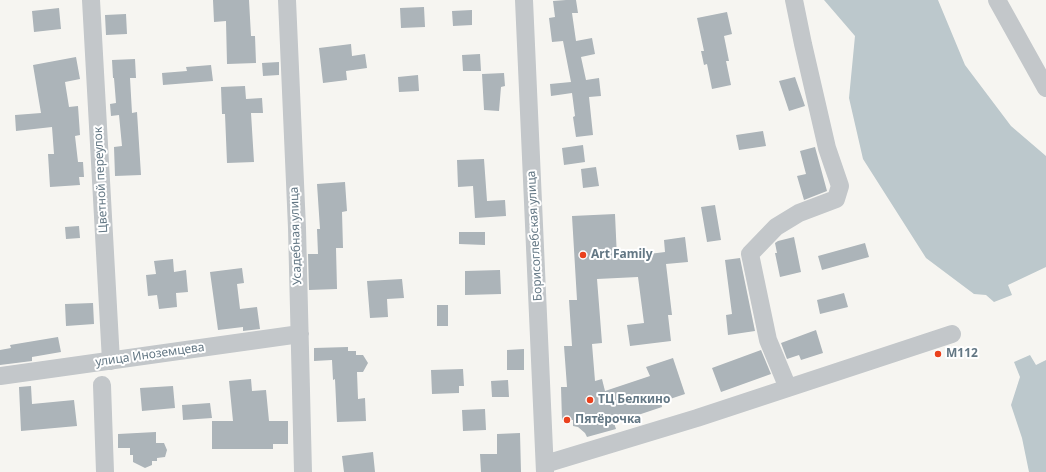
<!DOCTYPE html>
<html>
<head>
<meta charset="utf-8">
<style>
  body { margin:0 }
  canvas { display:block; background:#f6f5f1 }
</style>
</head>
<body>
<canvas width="1046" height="472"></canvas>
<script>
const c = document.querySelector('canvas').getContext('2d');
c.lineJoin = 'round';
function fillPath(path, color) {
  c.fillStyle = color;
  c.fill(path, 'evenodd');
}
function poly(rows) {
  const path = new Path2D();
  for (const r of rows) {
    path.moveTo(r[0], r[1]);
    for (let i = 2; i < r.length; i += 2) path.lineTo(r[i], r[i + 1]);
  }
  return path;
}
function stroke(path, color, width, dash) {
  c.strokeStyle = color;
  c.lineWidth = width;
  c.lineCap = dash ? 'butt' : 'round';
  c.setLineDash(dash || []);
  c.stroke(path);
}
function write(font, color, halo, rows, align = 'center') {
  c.font = font + ' "Noto Sans",sans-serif';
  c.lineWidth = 4;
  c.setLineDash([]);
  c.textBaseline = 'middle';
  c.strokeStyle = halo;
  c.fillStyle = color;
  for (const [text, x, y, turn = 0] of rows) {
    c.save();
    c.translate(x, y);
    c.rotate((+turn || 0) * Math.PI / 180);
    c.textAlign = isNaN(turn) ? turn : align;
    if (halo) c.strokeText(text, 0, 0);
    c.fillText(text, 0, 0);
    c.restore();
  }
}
fillPath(poly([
  [824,0,938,0,965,65,1011,126,1046,156,1046,267,1008,285,1012,295,994,302,986,295,974,294,926,258,863,159,849,98,855,36],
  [1030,355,1036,365,1046,360,1046,472,1029,472,1022,438,1011,405,1020,377,1014,362]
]), '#bcc8cc');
fillPath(poly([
  [213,0,249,0,251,36,255,36,256,63,227,64,226,21,214,22],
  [566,0,576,0,578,13,572,13,576,41,592,38,595,54,581,57,586,80,599,78,601,96,589,97,593,135,576,137,573,117,575,116,572,93,551,96,550,84,571,82,563,41,552,42,549,18,555,17,553,1],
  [424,7,425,27,401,28,400,8],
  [59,8,61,29,34,32,32,11],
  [472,10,472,25,453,26,452,11],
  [727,12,732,34,724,36,729,61,726,61,731,85,712,89,707,64,704,65,701,51,704,51,697,18],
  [126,14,127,34,106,35,105,15],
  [351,44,352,56,365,54,367,68,346,71,347,80,323,83,319,48],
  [480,54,481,71,463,71,462,55],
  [76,57,80,79,65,82,69,107,78,106,80,135,75,136,78,162,83,162,84,177,79,177,80,185,50,187,48,154,54,154,52,127,16,131,15,115,41,113,33,65],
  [135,59,136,78,130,78,132,113,137,112,141,175,115,176,114,147,122,146,119,115,111,116,110,104,116,103,114,78,113,78,112,60],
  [279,62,279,75,263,76,262,63],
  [211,65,213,81,163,85,162,73,187,71,186,67],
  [504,73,505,86,501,87,499,111,484,110,482,74],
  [418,75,419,91,399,92,398,77],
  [795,77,805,106,789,111,779,81],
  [245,86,246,99,262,98,263,113,251,113,254,162,227,163,225,114,222,114,221,87],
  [763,131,766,146,739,150,736,135],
  [583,145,585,162,564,165,562,148],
  [815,147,827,191,804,200,797,176,806,174,800,151],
  [484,159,487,201,505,200,506,216,475,218,473,186,458,187,457,160],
  [596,167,599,186,583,188,581,169],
  [345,182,347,211,342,212,343,248,336,248,337,289,309,290,308,254,318,254,317,229,320,229,317,184],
  [715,205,721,240,707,242,701,207],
  [615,214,617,258,665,252,664,240,685,237,688,262,666,264,672,315,668,315,671,341,630,346,627,325,644,323,638,277,597,279,602,343,592,344,595,381,602,379,605,391,650,376,646,367,673,358,685,394,661,402,662,407,614,423,616,429,587,437,585,433,578,427,573,426,573,420,562,420,561,387,567,387,564,346,572,346,569,300,577,300,572,216],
  [79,226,80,238,66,239,65,227],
  [459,232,485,232,485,245,459,244],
  [794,237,801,272,780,277,775,253,777,253,775,243,778,241],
  [865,243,869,257,822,270,818,256],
  [740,258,755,331,728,335,726,315,732,314,725,260],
  [173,259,174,272,186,270,188,292,176,293,177,307,159,309,157,295,148,296,146,275,156,274,154,261],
  [242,268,244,283,237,284,240,309,257,307,260,329,243,331,243,327,218,330,210,272],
  [500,270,501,294,465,295,465,271],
  [402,279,404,298,387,299,388,317,370,318,367,281],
  [844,293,848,307,820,314,817,300],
  [93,303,94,324,66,326,65,304],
  [437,305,448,305,448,326,437,326],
  [816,330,823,353,801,360,799,355,787,359,781,343],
  [58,337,61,352,32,357,32,361,0,365,0,350,11,348,10,345],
  [348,347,348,351,356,351,356,355,363,355,368,363,363,372,357,372,358,399,365,398,366,421,337,422,335,379,333,380,332,360,314,361,314,348],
  [524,349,524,370,507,370,507,350],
  [761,350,771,374,721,392,712,368],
  [463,369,464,386,459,386,459,393,432,394,431,370],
  [251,379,252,391,266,390,269,421,288,421,288,444,273,444,273,449,212,449,212,421,233,421,229,381],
  [508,380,509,397,492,397,491,381],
  [31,386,32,404,74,400,77,426,21,431,19,387],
  [173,386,175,408,142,411,140,388],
  [210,403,212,418,183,420,182,405],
  [485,409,486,430,463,431,462,410],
  [156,432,156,443,164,443,167,450,165,457,157,458,157,461,152,461,152,465,145,468,133,462,133,455,130,455,130,448,118,448,118,434],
  [520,433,521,472,481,472,480,454,497,454,497,434],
  [373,452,375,472,344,472,342,456]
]), '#acb4b9');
stroke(poly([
  [91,0,111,361],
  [287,0,297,228,303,472],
  [524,0,545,472],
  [997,0,1046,88],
  [0,376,300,334],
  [102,385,105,472],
  [788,388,768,340,750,254,776,227,799,213,836,199,840,186,827,148,803,44,794,0],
  [545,464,697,418,952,334]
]), '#c3c7ca', 18);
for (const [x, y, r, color] of [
  [583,255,4,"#ea411d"],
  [938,354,4,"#ea411d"],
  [590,400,4,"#ea411d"],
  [567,420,4,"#ea411d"]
]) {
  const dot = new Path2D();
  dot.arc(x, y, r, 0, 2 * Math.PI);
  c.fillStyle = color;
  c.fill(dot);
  stroke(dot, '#fff', 1.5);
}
write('12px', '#637784', '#fff', [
  ["Цветной переулок",101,180,-93],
  ["Усадебная улица",296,236,-92],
  ["Борисоглебская улица",535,236,-93],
  ["улица Иноземцева",150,355,-8]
]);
write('bold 12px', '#637784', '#fff', [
  ["Art Family",591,255],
  ["М112",946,354],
  ["ТЦ Белкино",598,400],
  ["Пятёрочка",575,420]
], 'left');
</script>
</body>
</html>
